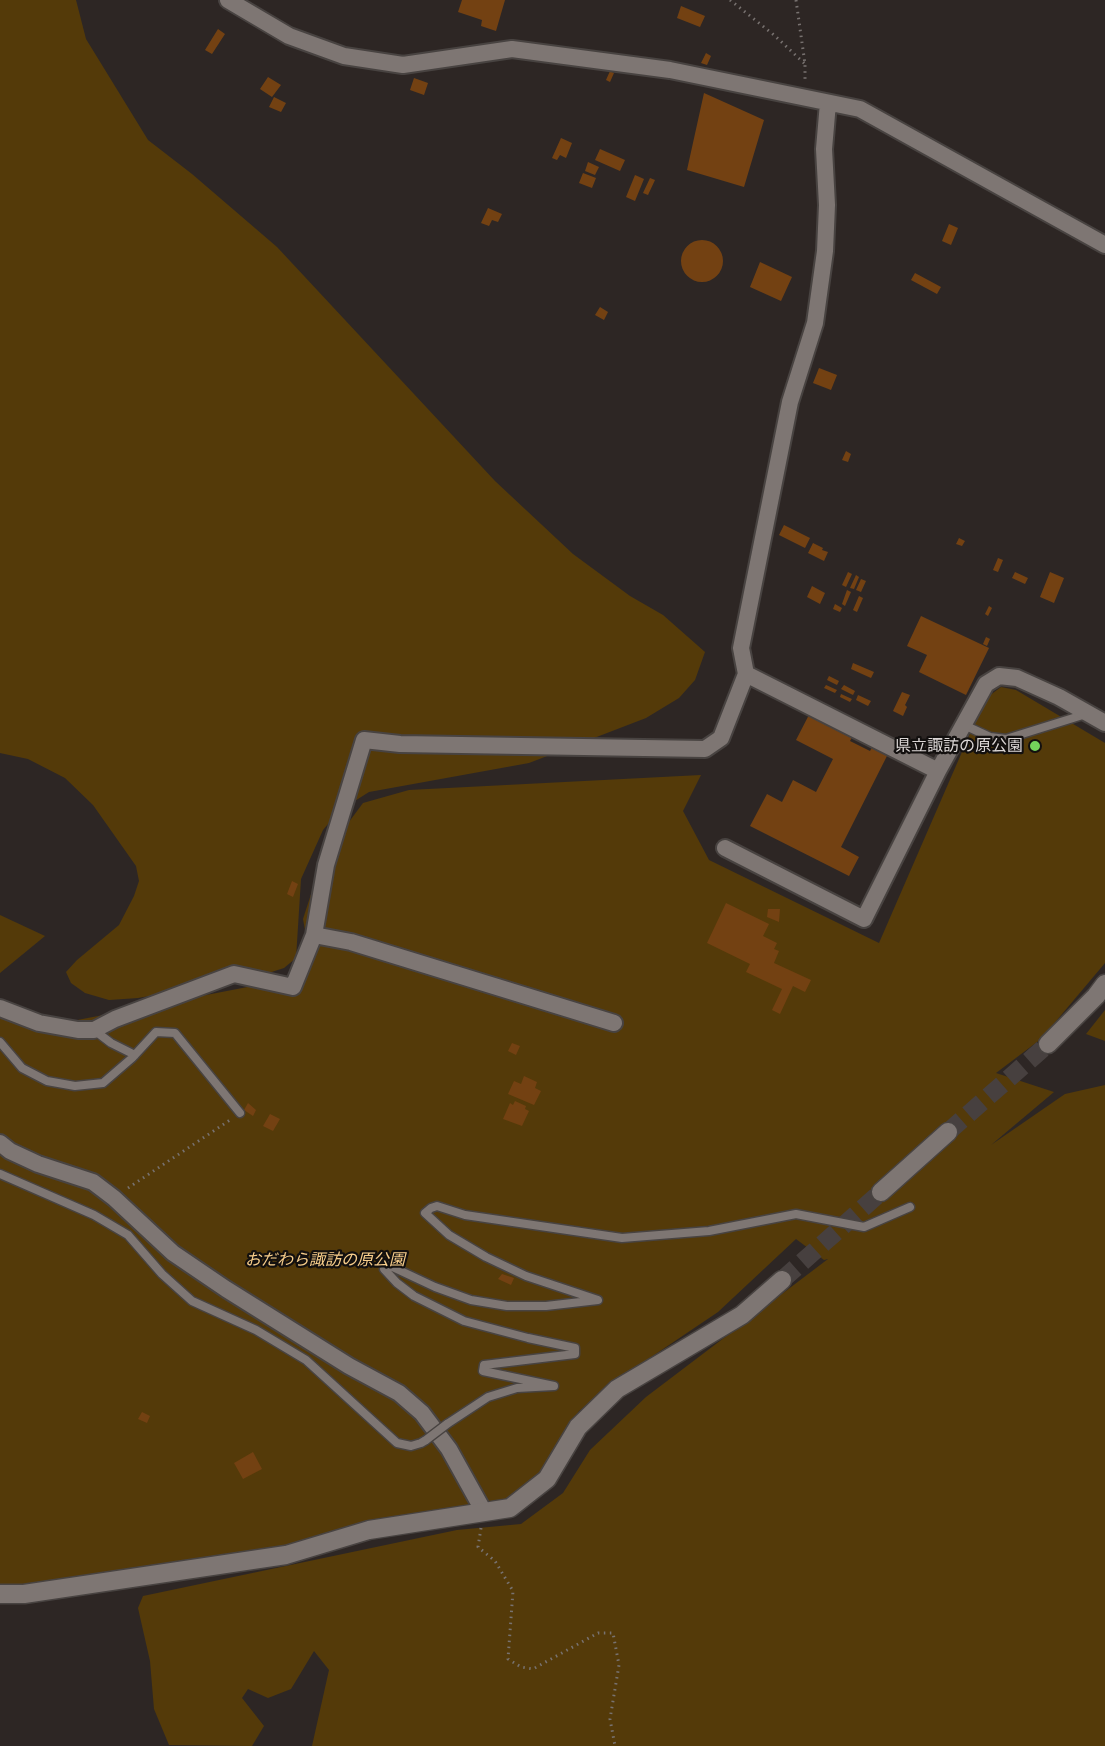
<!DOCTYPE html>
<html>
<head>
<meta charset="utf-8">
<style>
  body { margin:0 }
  canvas { display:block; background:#2d2624 }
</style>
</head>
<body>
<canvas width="1105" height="1746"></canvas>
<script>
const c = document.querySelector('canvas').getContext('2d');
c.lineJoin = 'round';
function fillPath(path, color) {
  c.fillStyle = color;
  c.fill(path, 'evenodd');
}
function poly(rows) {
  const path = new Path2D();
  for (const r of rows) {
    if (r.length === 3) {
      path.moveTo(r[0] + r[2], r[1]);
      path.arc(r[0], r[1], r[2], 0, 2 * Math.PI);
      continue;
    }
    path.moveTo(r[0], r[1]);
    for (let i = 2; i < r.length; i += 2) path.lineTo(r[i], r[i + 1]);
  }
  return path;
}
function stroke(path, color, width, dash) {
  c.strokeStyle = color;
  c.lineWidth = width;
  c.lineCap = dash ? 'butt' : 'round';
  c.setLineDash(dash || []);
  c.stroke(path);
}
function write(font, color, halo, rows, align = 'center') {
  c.font = font + ' Lora,"Noto Sans JP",serif';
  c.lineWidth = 4.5;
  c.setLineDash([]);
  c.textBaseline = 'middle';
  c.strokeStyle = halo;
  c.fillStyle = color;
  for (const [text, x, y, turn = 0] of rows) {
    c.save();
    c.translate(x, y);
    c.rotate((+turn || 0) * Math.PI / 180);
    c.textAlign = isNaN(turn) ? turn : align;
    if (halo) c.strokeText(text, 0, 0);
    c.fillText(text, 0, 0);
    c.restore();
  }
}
fillPath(poly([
  [0,0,76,0,86,39,148,140,192,174,277,247,495,481,573,554,630,596,663,615,705,652,695,680,679,698,646,718,529,763,369,792,339,811,323,830,301,879,296,958,284,968,256,977,138,998,109,1000,85,993,71,983,66,972,77,960,119,925,134,896,139,881,136,866,93,805,65,778,28,759,0,753],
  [1001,687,1016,690,1105,743,1105,963,1041,1039,996,1073,1054,1092,991,1145,1065,1094,1105,1085,1105,1746,312,1746,329,1670,314,1651,291,1689,268,1698,248,1689,242,1698,264,1726,252,1746,169,1745,154,1709,150,1661,138,1608,143,1596,457,1530,521,1524,563,1493,590,1450,646,1397,828,1259,824,1260,796,1239,718,1312,629,1372,579,1411,539,1475,509,1498,388,1536,0,1589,0,1015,62,1023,299,977,308,947,303,919,323,857,363,803,409,790,701,775,683,811,709,860,879,943,985,699],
  [0,915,45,936,0,973],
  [1105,1010,1105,1041,1086,1034]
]), '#543a09');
fillPath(poly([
  [462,0,505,0,496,31,481,26,482,20,458,12],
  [681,6,705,16,700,27,677,18],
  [218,29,225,34,212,54,205,50],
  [706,53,711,56,707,65,701,63],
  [610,71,614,73,610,82,606,80],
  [268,77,281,85,272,97,260,89],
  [414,78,428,83,424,95,410,90],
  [704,93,764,120,744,187,687,170],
  [274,97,286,103,281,112,269,107],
  [561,138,572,143,566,158,560,155,557,160,552,158],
  [600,149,625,160,620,171,595,160],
  [588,162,599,167,595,175,585,171],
  [583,173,596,178,592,188,579,183],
  [635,175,644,179,635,201,626,197],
  [650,178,655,180,648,195,643,193],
  [488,208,502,214,498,222,492,220,489,226,481,223],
  [949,224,958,228,951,245,942,241],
  [702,261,21],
  [760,262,792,277,781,301,750,287],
  [915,273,941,287,937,294,911,280],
  [600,307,608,312,604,320,595,315],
  [819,368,837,375,831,390,813,383],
  [846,451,851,454,848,462,842,460],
  [784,525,810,538,805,548,779,535],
  [959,538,965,541,962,546,956,544],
  [813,543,823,548,822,550,828,552,824,561,808,553],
  [998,558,1003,560,998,572,993,570],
  [848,572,852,574,846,587,842,585],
  [1015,572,1028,578,1025,584,1012,578],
  [1050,572,1064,578,1054,603,1040,597],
  [856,575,859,577,854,589,850,588],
  [861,579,866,581,861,592,856,590],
  [812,586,825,593,820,604,807,597],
  [847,590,851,592,845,606,842,604],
  [859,596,863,598,857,612,853,610],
  [835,604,842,608,840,612,833,609],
  [989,606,992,608,988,616,985,614],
  [921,616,989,648,966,695,919,672,927,655,907,646],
  [986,637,990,639,987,646,983,644],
  [853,663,874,672,871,678,851,669],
  [829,676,839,681,837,685,827,680],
  [826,685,837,690,835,693,824,688],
  [844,685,855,691,853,695,841,689],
  [902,692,910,695,905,705,907,707,903,716,893,711],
  [841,694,852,699,850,702,840,697],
  [858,695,871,701,868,706,856,700],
  [812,709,855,731,850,741,870,751,875,742,890,750,841,847,859,857,849,876,750,826,767,794,782,802,793,780,816,792,833,759,796,740],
  [292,881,298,884,293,897,287,894],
  [726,903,769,924,763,936,777,943,774,949,779,951,774,963,811,980,805,992,793,986,780,1014,772,1010,782,989,746,972,750,964,707,943],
  [768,909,780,909,779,922,767,917],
  [512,1043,520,1046,516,1055,508,1051],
  [524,1076,537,1082,535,1088,541,1091,534,1105,508,1094,514,1081,521,1084],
  [515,1101,526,1106,525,1109,529,1111,522,1126,503,1119,510,1103,513,1105],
  [248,1103,256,1110,253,1116,244,1110],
  [270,1114,280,1119,273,1131,263,1126],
  [502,1274,514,1278,511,1285,498,1279],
  [142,1412,150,1416,147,1423,138,1419],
  [253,1452,262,1469,243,1479,234,1463]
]), '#734112');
stroke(poly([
  [948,1132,1048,1044],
  [782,1280,881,1192]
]), '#47403f', 18, [18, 9]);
const service = poly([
  [964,725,990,737,1006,739,1086,714],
  [94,1030,111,1043,135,1055],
  [0,1042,22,1068,47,1081,75,1086,103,1083,132,1058,156,1032,175,1033,240,1113],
  [0,1174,94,1215,128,1235,162,1274,192,1301,256,1330,306,1360,397,1443,411,1446,421,1443,426,1440],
  [447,1424,488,1397,517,1388,554,1386,483,1371,484,1365,575,1354,575,1348,528,1338,464,1321,414,1296,397,1283,384,1269,386,1264,435,1287,471,1300,507,1306,546,1306,598,1300,526,1276,486,1257,449,1235,425,1213,431,1208,437,1206,465,1215,622,1238,709,1231,796,1214,864,1227,910,1207]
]);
const minor = poly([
  [228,0,289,36,344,56,403,65,512,49,670,70,860,109,1105,245],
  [746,674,938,771],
  [725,848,864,919,938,771,986,684,999,676,1017,678,1059,697,1105,723],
  [314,935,326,865,364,740,400,744,705,749,721,738,746,674,741,648,790,402,815,323,825,251,827,205,824,149,828,103],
  [0,1008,39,1023,78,1030,94,1030,115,1019,234,974,293,987,314,935,351,942,614,1023],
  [0,1143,10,1151,38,1164,93,1182,114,1198,173,1253,226,1289,349,1366,399,1393,422,1413,449,1449,484,1512]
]);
const tertiary = poly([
  [1048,1044,1096,996,1105,984],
  [881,1192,948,1132],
  [0,1594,24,1594,286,1555,369,1530,510,1508,547,1479,578,1427,617,1389,742,1315,782,1280]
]);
stroke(service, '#484341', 11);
stroke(minor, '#484341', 20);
stroke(tertiary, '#484341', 21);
stroke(poly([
  [730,0,774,35,805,64],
  [796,0,805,64,805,82],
  [128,1188,230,1120],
  [481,1528,478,1547,495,1561,513,1591,508,1659,521,1667,533,1669,598,1633,613,1633,619,1665,610,1719,615,1746]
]), '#787270', 3, [1.5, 4.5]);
stroke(service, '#7e7673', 8);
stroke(minor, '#7e7673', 16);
stroke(tertiary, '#7e7673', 18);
const serviceBridge = poly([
  [426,1440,447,1424]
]);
stroke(serviceBridge, '#484341', 11, []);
stroke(serviceBridge, '#7e7673', 8);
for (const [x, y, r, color] of [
  [1035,746,6,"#74d25b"]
]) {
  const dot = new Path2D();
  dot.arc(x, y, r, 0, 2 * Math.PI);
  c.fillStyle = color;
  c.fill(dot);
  stroke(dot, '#13100f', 2);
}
write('16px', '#dbd6d5', '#13100f', [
  ["県立諏訪の原公園",1023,746]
], 'right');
write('italic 16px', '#f8ce8b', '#13100f', [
  ["おだわら諏訪の原公園",325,1260]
]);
</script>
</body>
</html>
